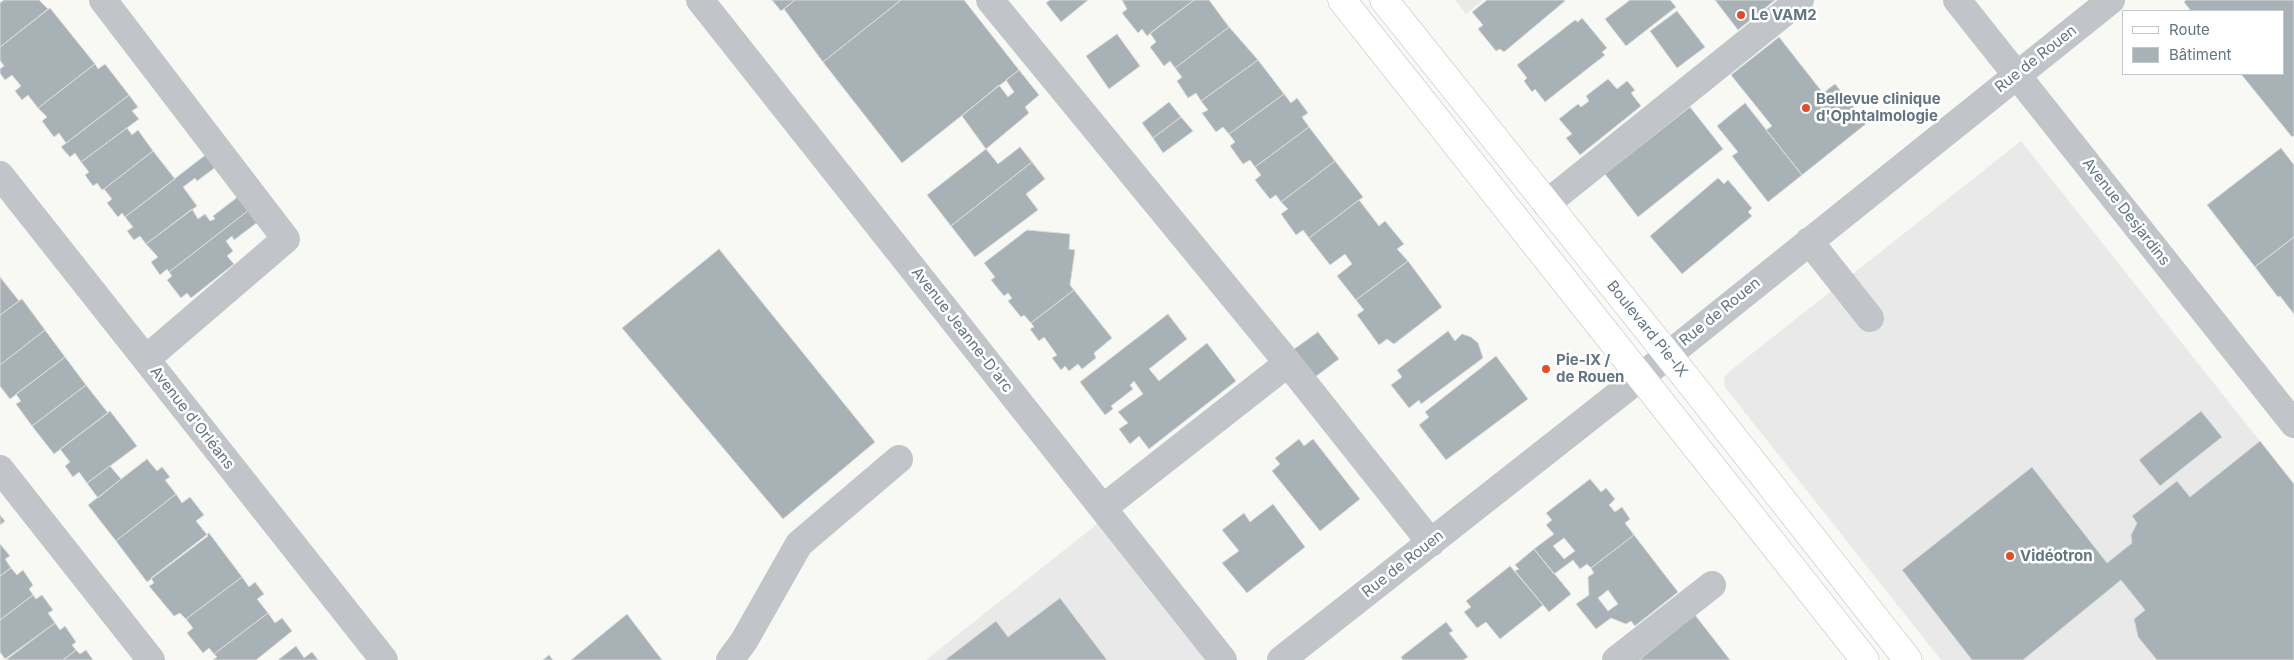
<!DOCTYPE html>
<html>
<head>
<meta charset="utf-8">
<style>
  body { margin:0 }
  #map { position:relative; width:2294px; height:660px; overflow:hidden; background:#f8f8f5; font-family:Inter,sans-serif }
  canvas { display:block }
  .legend { position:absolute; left:2122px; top:10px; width:162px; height:65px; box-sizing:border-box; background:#fff; border:1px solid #c1c8cc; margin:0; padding:6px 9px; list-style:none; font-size:15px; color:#637580 }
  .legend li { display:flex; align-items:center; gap:10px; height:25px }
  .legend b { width:25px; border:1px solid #c1c8cc }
</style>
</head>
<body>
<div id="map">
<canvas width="2294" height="660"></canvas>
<ul class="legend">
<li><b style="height:6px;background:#fff"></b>Route</li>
<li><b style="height:14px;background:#a7b1b6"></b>Bâtiment</li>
</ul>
</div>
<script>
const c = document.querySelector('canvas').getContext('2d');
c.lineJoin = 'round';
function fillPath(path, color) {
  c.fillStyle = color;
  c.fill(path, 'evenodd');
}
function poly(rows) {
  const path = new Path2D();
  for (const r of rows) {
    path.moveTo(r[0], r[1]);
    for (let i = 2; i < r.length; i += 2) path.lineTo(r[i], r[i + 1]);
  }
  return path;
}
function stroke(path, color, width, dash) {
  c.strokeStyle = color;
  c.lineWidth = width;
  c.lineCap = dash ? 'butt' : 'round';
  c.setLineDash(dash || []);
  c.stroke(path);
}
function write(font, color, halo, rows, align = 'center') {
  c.font = font + ' Inter,sans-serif';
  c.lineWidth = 5;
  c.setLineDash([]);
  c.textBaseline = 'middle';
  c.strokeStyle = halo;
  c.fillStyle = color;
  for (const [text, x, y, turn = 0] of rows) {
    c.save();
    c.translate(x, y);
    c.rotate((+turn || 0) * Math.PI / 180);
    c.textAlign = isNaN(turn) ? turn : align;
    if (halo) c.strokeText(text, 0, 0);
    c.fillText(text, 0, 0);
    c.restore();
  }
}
fillPath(poly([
  [1455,0,1483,0,1466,14],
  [2021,141,2294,484,2294,660,1941,660,1724,386,1724,378,1730,371],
  [1111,513,1224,660,926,660]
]), '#e8e9e8');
const building = poly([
  [4,0,39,0,48,9,0,47,0,3,4,0],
  [772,0,795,0,781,11,772,0],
  [795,0,901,0,823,62,784,9,795,0],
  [901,0,964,0,1019,70,902,163,823,62,901,0],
  [1050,0,1088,0,1061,22,1046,3,1050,0],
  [1194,0,1209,0,1229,27,1175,68,1170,61,1164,66,1150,47,1156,42,1150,33,1194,0],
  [1194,0,1147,36,1142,29,1138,33,1122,13,1127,9,1122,0,1194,0],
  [1487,0,1564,0,1565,1,1504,52,1500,49,1496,51,1478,29,1483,25,1472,12,1487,0],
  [1630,0,1670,0,1676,7,1626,46,1605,19,1630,0],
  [1715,0,1775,0,1738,30,1715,0],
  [2186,0,2294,0,2294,135,2292,137,2241,74,2283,74,2283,11,2191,11,2184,2,2186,0],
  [50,8,95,64,38,108,28,95,22,100,15,91,21,86,12,75,5,80,0,73,0,69,4,66,0,60,0,47,50,8],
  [1677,11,1705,47,1677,68,1650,31,1677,11],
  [1582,18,1607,48,1602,52,1605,55,1545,102,1535,89,1532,92,1524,81,1527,78,1517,65,1575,20,1578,22,1582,18],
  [1229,27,1258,60,1201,101,1196,93,1188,98,1177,81,1182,77,1175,68,1229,27],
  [1117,34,1140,66,1109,89,1086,56,1117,34],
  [1779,37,1823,93,1835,84,1867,123,1802,175,1766,130,1772,126,1731,75,1779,37],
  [1258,60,1284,94,1229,134,1223,127,1216,132,1202,113,1208,110,1201,101,1258,60],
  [95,64,98,69,105,64,129,95,66,143,59,133,54,137,42,121,47,117,38,108,95,64],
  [1019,70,1039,95,1025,107,1029,113,986,149,962,116,999,85,1008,97,1014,92,1006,80,1019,70],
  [1608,79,1617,89,1627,81,1635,90,1631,93,1641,106,1580,155,1566,138,1572,134,1559,119,1578,104,1581,107,1589,101,1586,96,1608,79],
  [1284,94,1291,103,1297,98,1308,113,1302,117,1309,127,1255,167,1250,160,1243,164,1230,146,1235,142,1229,134,1284,94],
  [129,95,138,107,132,111,139,119,81,162,75,153,70,157,61,147,129,95],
  [1169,102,1181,117,1153,138,1142,123,1169,102],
  [1745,103,1802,175,1768,202,1732,156,1738,152,1717,126,1745,103],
  [1690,107,1723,149,1638,217,1605,174,1690,107],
  [1181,117,1193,131,1163,153,1153,138,1181,117],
  [1309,127,1335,161,1281,202,1276,195,1270,199,1255,180,1261,175,1255,167,1309,127],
  [127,128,132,135,138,130,153,151,104,189,102,190,97,183,93,186,85,175,89,172,81,162,127,128],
  [1020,147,1032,162,951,226,927,195,986,149,998,164,1020,147],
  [2281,148,2294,165,2294,237,2255,267,2207,205,2281,148],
  [212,150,221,163,197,181,195,178,183,187,197,206,146,244,140,236,134,240,127,231,133,227,125,217,212,150],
  [153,151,175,179,125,217,122,213,118,217,107,203,112,199,104,189,153,151],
  [1335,161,1363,197,1309,238,1303,230,1296,235,1281,214,1288,209,1281,202,1335,161],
  [1032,162,1045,179,1026,194,1038,210,975,257,951,226,1032,162],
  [1718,178,1724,184,1728,180,1752,208,1748,212,1752,216,1682,274,1650,236,1718,178],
  [239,196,249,210,169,272,167,269,160,275,151,262,158,257,146,244,192,209,198,219,205,214,210,221,215,219,213,216,239,196],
  [1359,200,1379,226,1385,221,1404,244,1397,249,1408,261,1356,300,1337,276,1352,264,1345,254,1330,265,1309,238,1359,200],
  [249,210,259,221,234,240,232,236,226,241,233,251,227,256,234,264,191,298,187,293,181,298,167,280,172,276,169,272,249,210],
  [1027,230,1070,234,1069,249,1075,250,1070,285,1074,290,1031,323,1024,315,1021,317,1008,301,1012,298,1008,293,1004,296,991,280,995,277,984,263,1027,230],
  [2294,237,2294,314,2280,296,2278,297,2255,267,2294,237],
  [719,249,875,442,783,519,622,328,719,249],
  [1408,261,1442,307,1394,344,1387,339,1379,345,1357,315,1364,310,1356,300,1408,261],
  [0,277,19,301,0,315,0,277],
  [1074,290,1112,338,1094,353,1096,358,1082,369,1078,364,1069,371,1065,366,1061,370,1052,358,1057,355,1044,337,1039,341,1030,329,1034,327,1031,323,1074,290],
  [22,299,45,330,0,365,0,315,22,299],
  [1168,314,1187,339,1149,369,1159,381,1207,343,1236,381,1149,449,1139,436,1130,444,1119,429,1128,423,1118,412,1143,394,1134,381,1130,385,1133,389,1111,406,1113,409,1105,415,1080,382,1168,314],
  [45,330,65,357,10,399,0,386,0,365,45,330],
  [1448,331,1455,341,1462,334,1471,337,1478,343,1483,358,1421,404,1419,400,1409,408,1391,385,1402,377,1397,370,1448,331],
  [1318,332,1339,359,1311,380,1290,352,1318,332],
  [1496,356,1528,399,1446,460,1419,425,1429,417,1425,412,1496,356],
  [65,357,86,385,32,426,16,404,21,401,16,394,65,357],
  [86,385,108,413,54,454,32,426,86,385],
  [110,411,137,446,87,483,79,472,73,477,65,466,70,462,60,449,110,411],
  [2201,411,2222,437,2160,486,2139,460,2201,411],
  [1299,439,1304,446,1313,439,1360,499,1320,531,1272,471,1280,464,1275,458,1299,439],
  [2260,441,2294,484,2294,660,2157,660,2138,637,2134,619,2145,610,2121,580,2023,660,1972,660,1902,570,2032,467,2107,563,2132,543,2131,535,2137,523,2132,516,2177,481,2190,497,2260,441],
  [147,459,157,471,162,467,170,477,165,480,176,494,116,541,88,505,147,459],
  [110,466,121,479,98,498,87,483,110,466],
  [1590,479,1601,492,1606,488,1615,499,1609,505,1615,512,1622,507,1630,519,1625,523,1634,535,1591,568,1587,564,1580,569,1573,560,1554,574,1534,549,1554,534,1546,525,1552,520,1546,513,1590,479],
  [1564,538,1575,551,1564,559,1553,546,1564,538],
  [176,494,182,503,190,497,204,515,196,521,208,536,147,582,116,541,176,494],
  [1273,504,1305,547,1247,593,1222,563,1239,551,1222,530,1244,513,1250,522,1273,504],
  [0,515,5,521,0,525,0,515],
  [209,533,242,577,186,619,180,613,174,616,149,586,154,583,151,578,209,533],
  [1634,535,1678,592,1635,626,1631,621,1626,624,1611,618,1596,629,1576,604,1589,595,1588,577,1594,573,1591,568,1634,535],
  [1608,590,1618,604,1608,611,1598,598,1608,590],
  [0,544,10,556,5,559,11,568,0,576,0,544],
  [1534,549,1571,594,1549,612,1515,571,1519,569,1515,565,1534,549],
  [1510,566,1543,605,1500,639,1486,622,1477,628,1464,612,1471,607,1466,601,1510,566],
  [11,568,17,575,23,570,33,585,29,589,33,595,0,620,0,576,11,568],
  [242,577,249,587,255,582,264,594,257,599,268,613,214,654,209,648,203,653,187,633,193,628,186,619,242,577],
  [33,595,36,599,42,595,53,610,48,613,55,623,5,659,0,652,0,620,33,595],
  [1060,598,1107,660,945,660,996,621,1008,637,1060,598],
  [268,613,275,623,282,618,292,631,256,660,213,660,217,657,214,654,268,613],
  [627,614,662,660,571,660,627,614],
  [1695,615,1730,660,1639,660,1695,615],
  [1446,622,1453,631,1449,633,1468,657,1463,660,1403,660,1401,657,1446,622],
  [55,623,60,630,65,626,76,642,72,645,76,650,63,660,6,660,55,623],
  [296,646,304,658,312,652,318,660,278,660,296,646],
  [76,650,80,654,86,650,93,660,63,660,76,650],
  [549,655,553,660,543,660,549,655]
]);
fillPath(building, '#a7b1b6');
stroke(building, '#d9d9d7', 1);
const major = poly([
  [1342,0,1865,660],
  [1384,0,1696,390,1908,660]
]);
stroke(major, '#b4b9bd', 29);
stroke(poly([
  [103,0,286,239,146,359],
  [700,0,1223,660],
  [990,0,1288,363,1431,543],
  [1957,0,2294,424],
  [0,175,384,660],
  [1546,204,1800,0],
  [1809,241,1870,318],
  [0,469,151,660],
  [1103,508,1288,363],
  [730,660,744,641,799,544,899,459],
  [1281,660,1642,376,2111,0],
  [1616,660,1712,585]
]), '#c1c5c9', 28);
stroke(major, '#fff', 28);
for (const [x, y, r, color] of [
  [1741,15,5,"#e24c2b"],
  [1806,108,5,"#e24c2b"],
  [1546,369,5,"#e24c2b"],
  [2010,556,5,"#e24c2b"]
]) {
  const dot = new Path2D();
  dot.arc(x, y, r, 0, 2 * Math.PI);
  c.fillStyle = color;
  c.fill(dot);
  stroke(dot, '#fff', 2);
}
write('bold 15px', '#637580', '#fff', [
  ["Le VAM2",1751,15],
  ["Bellevue clinique",1816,99],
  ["d'Ophtalmologie",1816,116],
  ["Pie-IX /",1556,360],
  ["de Rouen",1556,377],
  ["Vidéotron",2020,556]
], 'left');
write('15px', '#637580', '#fff', [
  ["Rue de Rouen",2036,59,-38],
  ["Avenue Desjardins",2126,212,52],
  ["Rue de Rouen",1720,312,-39],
  ["Boulevard Pie-IX",1647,329,51],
  ["Avenue Jeanne-D'arc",962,330,52],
  ["Avenue d'Orléans",192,418,52],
  ["Rue de Rouen",1403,564,-38]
]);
</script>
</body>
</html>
